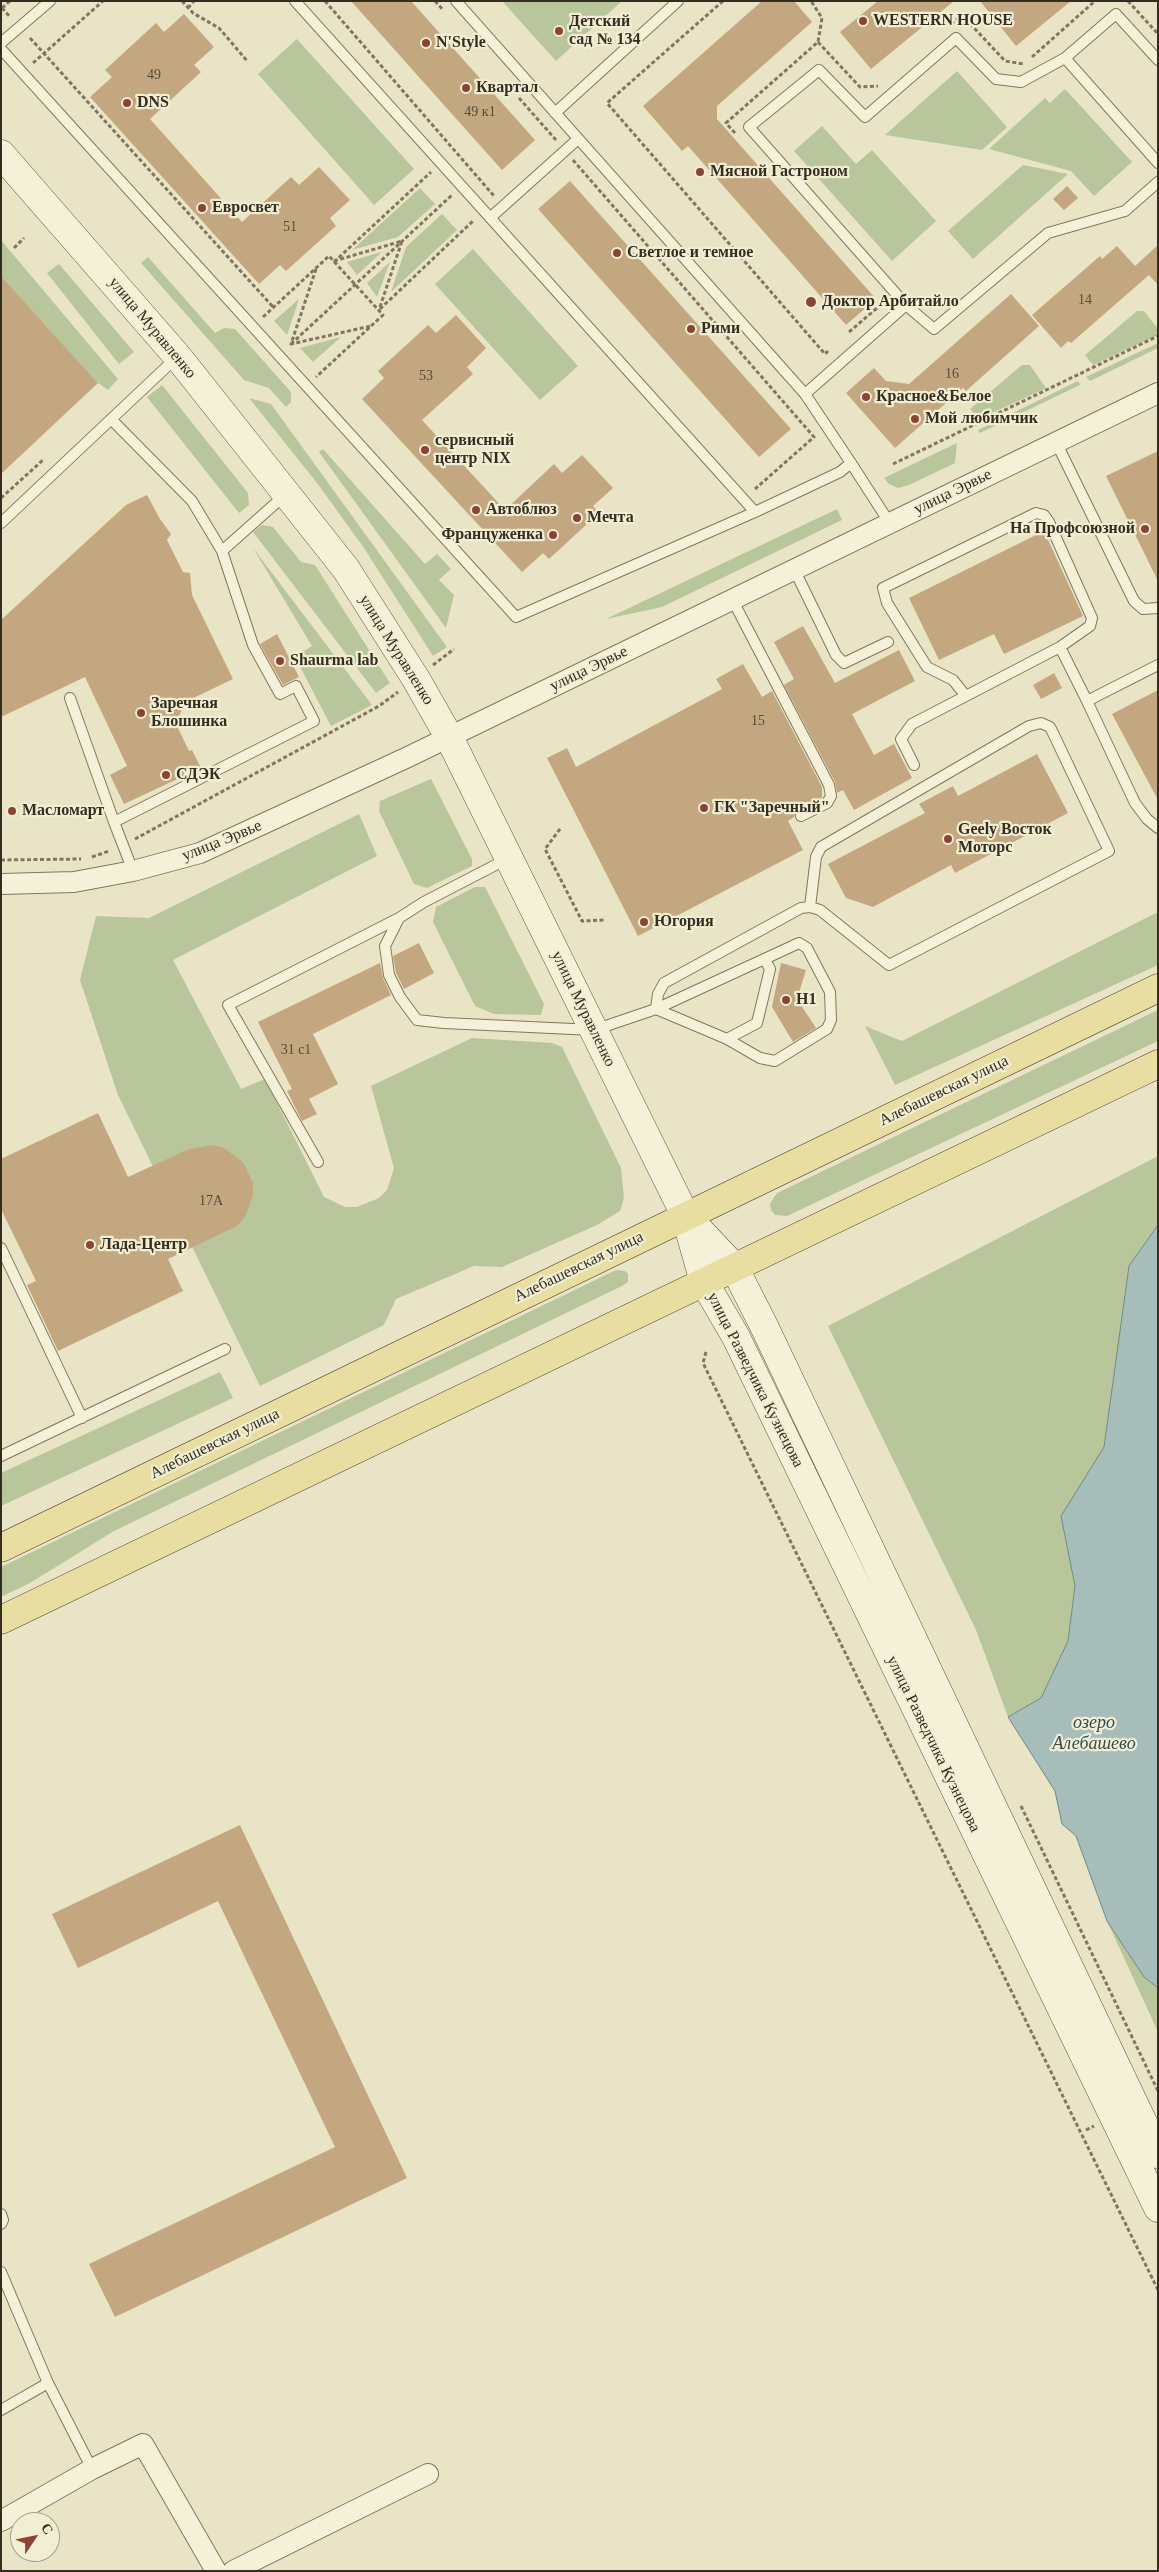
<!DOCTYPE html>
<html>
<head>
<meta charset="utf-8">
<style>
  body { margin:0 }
  #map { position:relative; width:1159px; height:2572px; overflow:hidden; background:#e9e4c6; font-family:Georgia,serif }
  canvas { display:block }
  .frame { position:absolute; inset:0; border:2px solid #342d20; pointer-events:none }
  .north { position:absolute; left:10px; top:2512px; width:50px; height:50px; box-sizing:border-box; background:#f1eed4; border:1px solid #a5a18c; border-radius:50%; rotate:56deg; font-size:14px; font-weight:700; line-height:20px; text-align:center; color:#342d20 }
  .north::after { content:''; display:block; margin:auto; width:18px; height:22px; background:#8a4334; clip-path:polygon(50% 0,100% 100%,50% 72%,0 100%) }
</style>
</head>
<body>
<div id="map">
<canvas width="1159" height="2572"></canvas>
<div class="frame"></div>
<div class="north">С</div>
</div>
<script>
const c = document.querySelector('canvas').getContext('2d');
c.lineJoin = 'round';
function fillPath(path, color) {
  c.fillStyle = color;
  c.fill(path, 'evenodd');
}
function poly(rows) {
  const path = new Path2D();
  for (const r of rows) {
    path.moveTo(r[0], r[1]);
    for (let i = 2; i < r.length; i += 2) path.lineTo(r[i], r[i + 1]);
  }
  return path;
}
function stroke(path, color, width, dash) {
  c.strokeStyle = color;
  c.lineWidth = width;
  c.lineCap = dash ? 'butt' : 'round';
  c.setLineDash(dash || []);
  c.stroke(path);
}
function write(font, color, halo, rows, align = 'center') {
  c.font = font + ' Georgia,serif';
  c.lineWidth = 4.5;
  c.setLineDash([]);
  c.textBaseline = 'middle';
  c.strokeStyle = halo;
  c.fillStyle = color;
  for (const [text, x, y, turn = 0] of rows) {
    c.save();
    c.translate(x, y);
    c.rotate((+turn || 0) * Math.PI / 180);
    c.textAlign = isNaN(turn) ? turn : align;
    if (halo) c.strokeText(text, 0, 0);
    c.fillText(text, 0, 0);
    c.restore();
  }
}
fillPath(poly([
  [502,1,622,1,556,61],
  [297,39,414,169,374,205,258,74],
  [957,71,1007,127,982,150,885,135],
  [1065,89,1132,162,1094,196,1071,171,989,149,1045,98,1050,103],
  [822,126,856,164,872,150,936,221,892,261,794,151],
  [1023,165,1068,174,973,259,948,231],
  [420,188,435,204,398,237,352,250],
  [442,214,457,230,391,292,406,247],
  [1,240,118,379,108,390,98,383,1,276],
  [473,249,578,366,540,400,435,284],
  [382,252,357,275,347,262],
  [148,257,215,333,224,328,235,329,291,392,291,402,286,407,269,388,244,380,141,263],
  [390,262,377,297,367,283],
  [59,264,134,352,119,364,47,273],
  [299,299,287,335,274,321],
  [1137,311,1144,311,1158,329,1158,335,1093,365,1085,355],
  [341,337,313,362,300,348],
  [1158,343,1158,348,1090,381,1086,377],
  [1022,365,1030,365,1046,388,979,419,970,409],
  [1078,381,1080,385,980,433,978,430],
  [162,385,248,493,249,505,239,513,147,397],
  [249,398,271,404,447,647,433,656,364,548,317,483],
  [957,443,955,463,909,485,898,488,889,484,884,478],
  [323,449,425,564,437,554,451,569,439,580,454,595,446,628,319,452],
  [837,509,842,520,662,607,606,619],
  [262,525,273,527,301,562,315,565,390,683,376,693,253,532],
  [253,548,372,705,331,726,295,657,312,646],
  [431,779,472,859,472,866,427,888,414,884,379,811,380,801],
  [359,814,377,856,173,960,241,1089,265,1079,324,1197,345,1207,357,1207,379,1198,387,1190,394,1168,371,1086,472,1038,552,1043,562,1047,621,1168,624,1198,620,1211,597,1225,502,1267,474,1266,396,1299,384,1325,260,1386,118,1095,80,980,96,916,149,918],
  [475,887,485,887,544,1004,541,1015,494,1014,475,1006,433,922,436,907],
  [1158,912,1158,965,895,1085,865,1026,902,1041],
  [1158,1010,1158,1041,787,1216,775,1215,771,1210,770,1204,777,1193],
  [1158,1156,1158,1225,1129,1266,1104,1447,1061,1516,1075,1586,1068,1641,1041,1698,1008,1717,976,1630,828,1326],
  [616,1270,625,1271,628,1274,628,1282,622,1286,114,1531,30,1583,1,1597,1,1567],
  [220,1372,233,1398,1,1506,1,1473],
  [1107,1921,1144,1977,1158,1988,1158,2032]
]), '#b9c69b');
const water = poly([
  [1158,1225,1158,1988,1144,1977,1107,1921,1076,1836,1062,1824,1055,1791,1008,1717,1041,1698,1068,1641,1075,1586,1061,1516,1104,1447,1129,1266,1158,1225]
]);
fillPath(water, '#a7bdba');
stroke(water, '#6e8a88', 1);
fillPath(poly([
  [351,1,411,1,535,140,502,170],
  [762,1,794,1,812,22,717,106,717,119,876,299,846,325,688,146,682,151,643,106],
  [878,1,954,1,871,69,840,32],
  [980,1,1071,1,1016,46],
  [184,14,214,47,194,65,201,72,150,119,242,222,291,177,299,185,319,167,350,200,330,218,336,226,286,271,280,265,259,284,90,97,112,77,105,70,156,23,164,32],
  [570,181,791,429,759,457,538,209],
  [1067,186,1078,198,1064,210,1053,199],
  [1158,245,1158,285,1149,275,1071,343,1068,341,1061,348,1032,315,1100,256,1102,259,1117,246,1135,266],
  [1,276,98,383,1,474],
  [1011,294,1039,326,966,391,963,388,895,448,846,393,874,368,886,381,909,384],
  [456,315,486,348,467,367,473,374,422,420,505,510,554,464,562,473,582,455,613,488,593,506,599,513,549,559,543,553,522,572,362,399,384,378,378,371,428,325,436,333],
  [1158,451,1158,581,1106,476],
  [147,495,160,519,171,534,167,540,183,572,190,573,192,595,233,679,185,702,176,724,189,751,192,750,201,768,124,804,110,775,127,766,85,677,1,717,1,620,126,505],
  [1044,531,1083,616,1004,654,994,634,939,660,909,598],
  [803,626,835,683,899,650,915,681,852,714,874,755,894,744,912,778,854,810,843,790,837,793,835,782,784,685,794,679,774,642],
  [277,634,299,677,283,685,260,644],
  [743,664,762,697,772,691,822,787,822,798,798,810,794,817,788,821,803,850,638,936,547,758,567,748,576,767,722,689,716,679],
  [1054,673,1062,688,1041,699,1033,685],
  [1158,690,1158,800,1112,714],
  [1037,754,1068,813,955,873,951,865,873,907,846,898,828,864,925,813,919,804,953,786,958,796],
  [419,943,434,973,404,989,396,973,393,956],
  [380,963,383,978,391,995,313,1034,338,1084,309,1099,317,1114,302,1121,287,1091,292,1089,258,1022],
  [781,963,806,970,797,999,816,1028,793,1042,772,1007],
  [98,1113,128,1177,189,1149,212,1145,224,1148,243,1162,253,1183,253,1195,245,1217,237,1226,168,1259,183,1291,58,1351,27,1285,36,1281,1,1209,1,1159],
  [240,1825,407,2178,115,2317,89,2264,335,2147,218,1901,78,1968,52,1914]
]), '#c3a780');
const lane = poly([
  [295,1,755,512],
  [1,43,50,1],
  [1,49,516,617,755,512,840,472,851,463,805,394,456,1],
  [1065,58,1158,163],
  [555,113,678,1],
  [490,218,578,139],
  [906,305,934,329,1048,233,1125,211,1158,182],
  [805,394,906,305,749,127,819,70,865,117,956,38,996,79,1021,82,1065,58,1116,14,1158,60],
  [111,419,192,501,222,551],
  [1056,442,1134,601,1143,609,1158,608],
  [851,463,889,522],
  [1,523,177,357],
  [794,569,836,655,844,663,888,642],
  [732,599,829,785,831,796,827,803,801,816],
  [1158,665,1087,701,1135,803,1147,819,1158,828],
  [965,695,953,680,927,667,887,603,883,588,1036,513,1044,515,1049,522,1092,618,1090,626,1060,647],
  [70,698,114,822,314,721,296,686,280,694,253,645,222,551,285,495],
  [914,765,901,739,912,724,1060,647,1087,701],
  [114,822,133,871],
  [509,858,424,902,399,918,385,946,389,975,400,997,417,1020,444,1023,594,1030,656,1009,658,994,664,983,801,908,810,907,820,910,889,965,1109,851,1054,735,1050,727,1041,723,1029,726,821,847,816,857,810,907],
  [799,943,807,948,830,992,831,1020,827,1029,775,1061,760,1058,727,1039,656,1009,799,943],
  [727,1039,757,1023,770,969,765,960],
  [318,1162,228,1005,399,918],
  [1,1248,82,1418],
  [1,1456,225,1349],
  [1,2214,3,2220,1,2224],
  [1,2272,48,2383,1,2410],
  [48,2383,92,2469]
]);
const street = poly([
  [1,884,74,882,133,871,200,853,408,757,1158,393],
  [1,2521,92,2469,143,2444,216,2571],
  [233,2571,428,2474]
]);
const secondary = poly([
  [1,154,178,357,346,569,416,679,449,737,685,1215,704,1282,736,1337,1158,2208],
  [688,1218,734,1267,763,1324,1158,2154]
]);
const primary = poly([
  [1,1548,1158,988],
  [1,1620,1158,1064]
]);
stroke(lane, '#82775e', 12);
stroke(street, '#82775e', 22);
stroke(secondary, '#645841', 29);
stroke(primary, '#504531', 29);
stroke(poly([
  [182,1,193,13,219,28,248,62],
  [325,1,494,196],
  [435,1,443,10],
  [723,1,607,103,825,354,828,351],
  [1128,1,1158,34],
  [2,8,10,17],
  [2,8,10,1],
  [188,8,194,1],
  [951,24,962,15,1005,61,1024,64],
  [30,38,274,308],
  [818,42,860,87,878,86],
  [1032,57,1095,1],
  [33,63,103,1],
  [519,98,556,140],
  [735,133,726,123,818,42,822,18,811,1],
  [573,160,814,437,755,489],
  [14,248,24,238],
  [334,261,402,241,379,310],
  [334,262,431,172],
  [316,269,291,344,371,326],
  [380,309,474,220],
  [263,317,329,256,383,315,316,377],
  [849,332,884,302],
  [291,344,452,195],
  [893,464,1158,336],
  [1,498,43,460],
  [433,665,454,649],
  [560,829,545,849,582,921,606,920],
  [135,839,379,706,398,692],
  [92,857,109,851],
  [1,860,81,859],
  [706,1352,703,1363,1158,2290],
  [1021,1806,1158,2091],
  [1086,2130,1094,2126]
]), '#82775e', 3, [4, 2.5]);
stroke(lane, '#f5f1d8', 10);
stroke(street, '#f5f1d8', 20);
stroke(secondary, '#f5f1d8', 28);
stroke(primary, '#e8dea2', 28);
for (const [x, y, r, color] of [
  [863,21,5,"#8a4334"],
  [559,31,5,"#8a4334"],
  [426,43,5,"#8a4334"],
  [466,88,5,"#8a4334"],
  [127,103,5,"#8a4334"],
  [700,172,5,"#8a4334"],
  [202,208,5,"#8a4334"],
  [617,253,5,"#8a4334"],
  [811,302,6,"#8a4334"],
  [691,329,5,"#8a4334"],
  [866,397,5,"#8a4334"],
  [915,419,5,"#8a4334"],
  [425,450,5,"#8a4334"],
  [476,510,5,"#8a4334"],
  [577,518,5,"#8a4334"],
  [1145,529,5,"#8a4334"],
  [553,535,5,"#8a4334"],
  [280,661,5,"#8a4334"],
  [141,713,5,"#8a4334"],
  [166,775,5,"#8a4334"],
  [704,808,5,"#8a4334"],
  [12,811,5,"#8a4334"],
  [948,839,5,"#8a4334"],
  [644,922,5,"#8a4334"],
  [786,1000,5,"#8a4334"],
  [90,1245,5,"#8a4334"]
]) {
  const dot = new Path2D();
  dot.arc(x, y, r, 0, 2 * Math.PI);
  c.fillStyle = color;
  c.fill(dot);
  stroke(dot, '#f1eed4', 2);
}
write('14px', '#584c38', null, [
  ["49",154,75],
  ["49 к1",480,112],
  ["51",290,227],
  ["14",1085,300],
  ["16",952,374],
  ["53",426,376],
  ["15",758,721],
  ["31 с1",296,1050],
  ["17А",211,1201]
]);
write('bold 16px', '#342d20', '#f1eed4', [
  ["WESTERN HOUSE",873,21],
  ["Детский",569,22],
  ["сад № 134",569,40],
  ["N'Style",436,43],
  ["Квартал",476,88],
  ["DNS",137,103],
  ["Мясной Гастроном",710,172],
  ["Евросвет",212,208],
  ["Светлое и темное",627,253],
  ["Доктор Арбитайло",822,302],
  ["Рими",701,329],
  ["Красное&Белое",876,397],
  ["Мой любимчик",925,419],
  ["сервисный",435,441],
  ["центр NIX",435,459],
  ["Автоблюз",486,510],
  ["Мечта",587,518],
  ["На Профсоюзной",1135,529,"right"],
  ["Француженка",543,535,"right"],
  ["Shaurma lab",290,661],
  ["Заречная",151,704],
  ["Блошинка",151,722],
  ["СДЭК",176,775],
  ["ГК \"Заречный\"",714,808],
  ["Масломарт",22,811],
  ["Geely Восток",958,830],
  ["Моторс",958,848],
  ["Югория",654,922],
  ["Н1",796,1000],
  ["Лада-Центр",100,1245]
], 'left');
write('16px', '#342d20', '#f1eed4', [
  ["улица Муравленко",152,328,50],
  ["улица Эрвье",953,492,-26],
  ["улица Муравленко",396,650,58],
  ["улица Эрвье",589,669,-26],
  ["улица Эрвье",222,841,-22],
  ["улица Муравленко",583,1009,64],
  ["Алебашевская улица",944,1091,-26],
  ["Алебашевская улица",579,1267,-26],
  ["улица Разведчика Кузнецова",755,1380,63],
  ["Алебашевская улица",215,1444,-26],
  ["улица Разведчика Кузнецова",933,1744,64]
]);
write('italic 18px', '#314e52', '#f1eed4', [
  ["озеро",1094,1723],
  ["Алебашево",1094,1744]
]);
</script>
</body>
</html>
